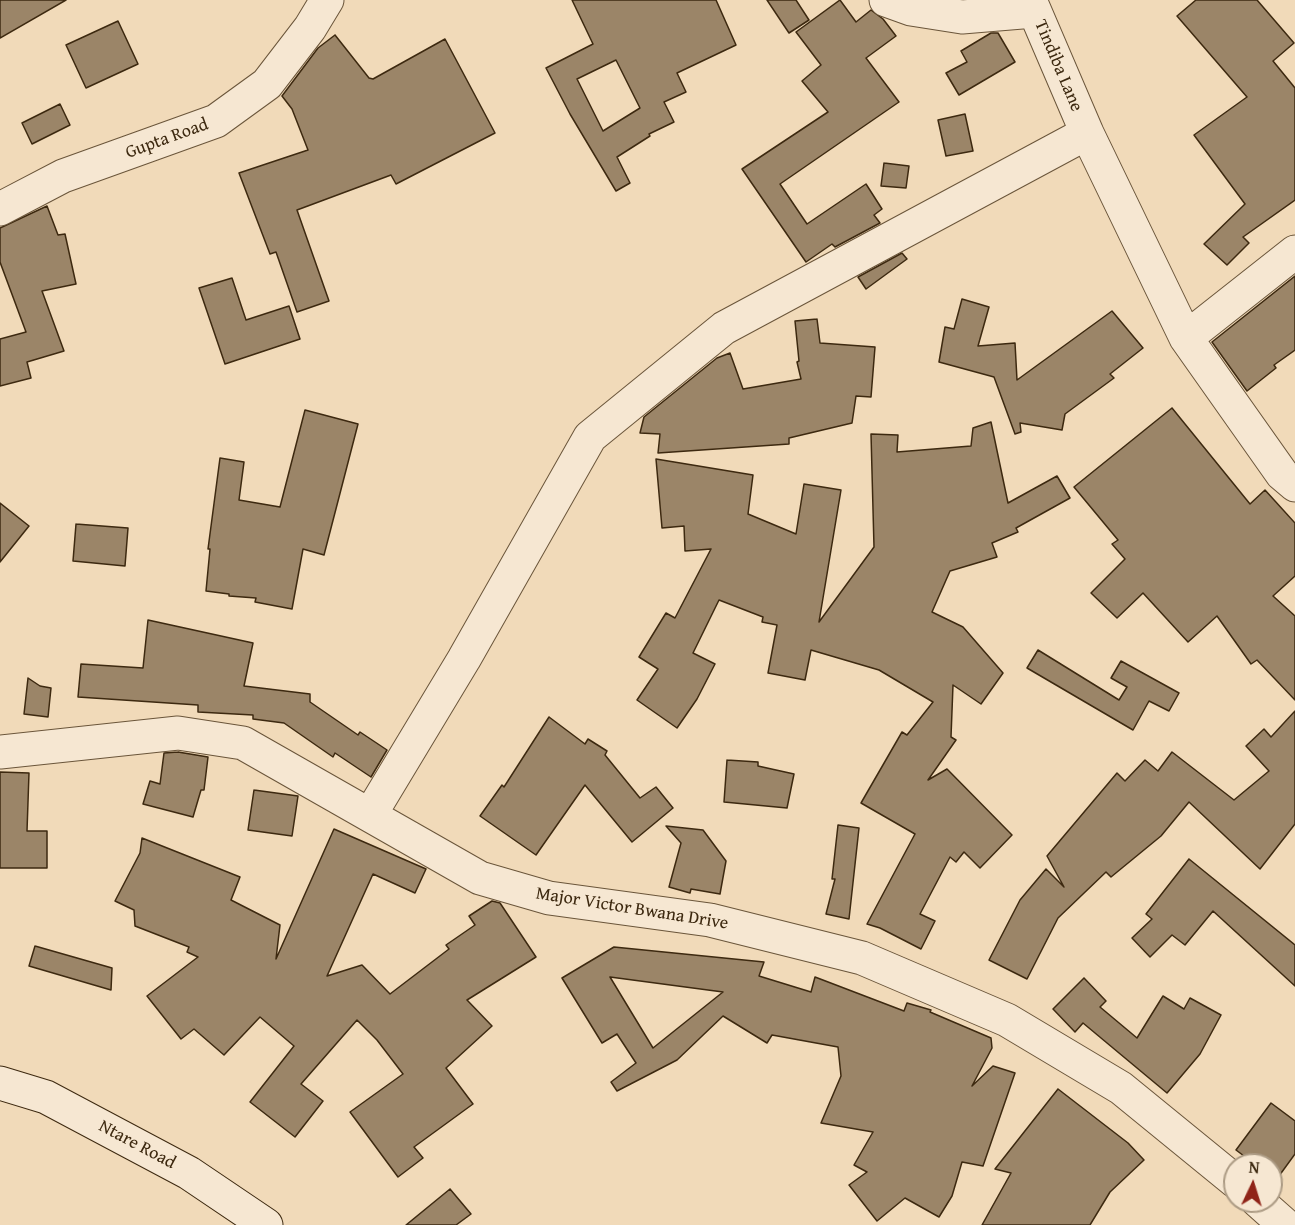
<!DOCTYPE html>
<html>
<head>
<meta charset="utf-8">
<style>
  body { margin:0 }
  #map { position:relative; width:1295px; height:1225px; overflow:hidden; background:#f1dab9; font-family:"Gentium Book Plus",serif }
  canvas { display:block }
  .north { position:absolute; left:1223px; top:1153px; width:60px; height:60px; box-sizing:border-box; background:#f6e7d2; border:2px solid #ac9b84; border-radius:50%; rotate:4deg; font-size:16px; font-weight:700; line-height:24px; text-align:center; color:#3d2910 }
  .north::after { content:''; display:block; margin:auto; width:21px; height:27px; background:#8f2418; clip-path:polygon(50% 0,100% 100%,50% 72%,0 100%) }
</style>
</head>
<body>
<div id="map">
<canvas width="1295" height="1225"></canvas>
<div class="north">N</div>
</div>
<script>
const c = document.querySelector('canvas').getContext('2d');
c.lineJoin = 'round';
function fillPath(path, color) {
  c.fillStyle = color;
  c.fill(path, 'evenodd');
}
function poly(rows) {
  const path = new Path2D();
  for (const r of rows) {
    path.moveTo(r[0], r[1]);
    for (let i = 2; i < r.length; i += 2) path.lineTo(r[i], r[i + 1]);
  }
  return path;
}
function stroke(path, color, width, dash) {
  c.strokeStyle = color;
  c.lineWidth = width;
  c.lineCap = dash ? 'butt' : 'round';
  c.setLineDash(dash || []);
  c.stroke(path);
}
function write(font, color, halo, rows, align = 'center') {
  c.font = font + ' "Gentium Book Plus",serif';
  c.lineWidth = 4.5;
  c.setLineDash([]);
  c.textBaseline = 'middle';
  c.strokeStyle = halo;
  c.fillStyle = color;
  for (const [text, x, y, turn = 0] of rows) {
    c.save();
    c.translate(x, y);
    c.rotate((+turn || 0) * Math.PI / 180);
    c.textAlign = isNaN(turn) ? turn : align;
    if (halo) c.strokeText(text, 0, 0);
    c.fillText(text, 0, 0);
    c.restore();
  }
}
const building = poly([
  [0,0,66,0,0,38,0,0],
  [572,0,716,0,736,45,677,73,686,92,664,102,674,122,649,134,650,136,617,157,630,183,616,191,570,114,546,68,593,44,572,0],
  [616,60,640,108,603,131,577,79,616,60],
  [767,0,796,0,809,20,789,33,767,0],
  [840,0,856,22,871,10,883,19,896,36,866,58,899,102,780,184,807,224,866,184,882,209,874,215,880,223,835,247,832,244,806,262,742,169,828,112,802,81,821,65,796,32,840,0],
  [1196,0,1257,0,1294,43,1273,61,1295,88,1295,200,1243,237,1249,243,1227,265,1204,244,1245,204,1194,135,1247,97,1177,16,1196,0],
  [118,21,138,64,86,88,66,45,118,21],
  [991,33,998,33,1015,62,959,95,946,73,967,62,961,51,991,33],
  [335,35,369,78,373,79,445,39,495,133,396,184,391,175,297,210,329,301,297,312,276,252,270,254,239,173,308,150,292,109,282,96,318,48,335,35],
  [60,104,70,125,32,144,22,123,60,104],
  [965,114,973,151,946,156,938,120,965,114],
  [884,163,909,166,906,188,881,186,884,163],
  [47,206,58,235,65,234,76,284,42,291,64,351,27,362,31,378,0,386,0,339,26,332,0,262,0,228,47,206],
  [902,253,907,259,866,289,858,277,902,253],
  [1295,276,1295,350,1274,365,1276,368,1247,391,1212,342,1295,276],
  [232,278,246,320,289,306,300,339,225,364,199,288,232,278],
  [962,299,989,307,978,346,1015,343,1017,380,1112,311,1143,348,1110,374,1114,378,1065,414,1062,430,1020,423,1021,432,1015,434,994,377,939,362,945,327,954,329,962,299],
  [817,319,820,343,875,347,871,397,856,396,852,423,789,438,789,444,658,453,660,434,640,433,644,417,717,358,730,353,743,389,801,379,797,362,799,361,795,321,817,319],
  [1172,408,1250,504,1265,490,1295,523,1295,576,1273,596,1295,616,1295,700,1257,660,1251,664,1217,616,1188,642,1143,593,1117,618,1091,593,1125,559,1112,544,1118,540,1074,487,1172,408],
  [305,410,358,424,324,555,303,549,292,609,255,602,256,598,229,596,229,594,206,591,210,549,208,549,220,458,244,462,239,500,280,507,305,410],
  [991,422,1008,503,1057,476,1070,498,1016,528,1018,532,992,543,997,557,950,571,932,612,963,627,1003,673,981,704,953,685,951,737,956,740,928,780,947,769,1012,835,980,868,964,852,956,862,950,857,920,914,935,921,921,949,880,928,867,924,915,834,861,803,902,732,907,735,933,702,879,670,811,650,805,680,768,673,777,625,762,622,763,617,719,600,693,653,715,664,697,699,677,728,637,700,658,669,639,657,666,613,675,618,711,549,685,551,684,526,662,528,656,459,753,475,748,514,796,534,804,484,841,490,819,622,874,547,871,434,898,435,897,452,971,446,973,428,991,422],
  [0,503,29,526,0,562,0,503],
  [76,524,128,528,125,566,73,561,76,524],
  [148,620,253,643,244,686,310,694,310,702,358,735,360,732,387,750,371,777,335,753,333,757,284,723,253,719,253,715,198,712,198,705,78,697,81,664,143,668,148,620],
  [1038,650,1119,700,1127,687,1111,678,1121,661,1179,693,1169,711,1149,701,1133,730,1027,668,1038,650],
  [28,678,40,686,51,688,48,717,24,714,28,678],
  [1295,711,1295,824,1260,869,1189,802,1161,836,1111,877,1106,872,1058,918,1027,979,989,960,1020,900,1046,869,1064,887,1047,856,1117,773,1125,781,1145,760,1158,771,1172,752,1234,800,1269,771,1246,746,1264,729,1271,737,1295,711],
  [549,717,585,744,588,739,607,751,605,755,640,798,656,787,673,808,632,842,585,785,536,855,480,816,502,785,504,787,549,717],
  [178,752,208,757,204,790,201,790,193,817,143,804,150,781,160,784,164,753,178,752],
  [727,760,758,762,758,766,794,774,787,808,724,802,727,760],
  [0,772,29,773,27,831,47,831,47,868,0,868,0,772],
  [254,790,298,796,292,836,248,830,254,790],
  [838,825,859,828,849,919,826,914,835,879,832,879,838,825],
  [666,826,703,830,726,861,720,894,691,889,690,893,669,887,681,843,666,826],
  [334,829,426,869,415,893,373,874,327,976,362,965,390,994,449,949,446,945,475,925,469,916,492,901,500,903,536,957,467,1000,492,1026,446,1068,473,1104,414,1147,423,1158,398,1177,350,1112,403,1074,377,1040,357,1020,301,1084,323,1101,295,1137,250,1102,294,1046,260,1017,224,1055,194,1029,181,1039,147,996,198,957,187,952,189,947,135,926,134,910,115,901,140,853,142,838,240,877,231,900,280,925,276,959,334,829],
  [1189,859,1295,945,1295,986,1213,911,1185,945,1172,935,1150,957,1132,938,1152,919,1146,914,1189,859],
  [35,946,112,968,111,990,29,966,35,946],
  [614,947,764,962,759,976,811,992,815,977,904,1011,907,1003,931,1010,930,1012,991,1038,992,1048,972,1086,993,1066,1015,1073,983,1166,962,1162,952,1196,939,1217,905,1198,877,1221,849,1185,867,1172,854,1165,873,1132,821,1123,841,1076,838,1047,772,1035,767,1043,723,1016,677,1060,617,1091,611,1082,636,1063,617,1034,602,1043,562,978,614,947],
  [610,977,723,992,653,1048,610,977],
  [1084,978,1106,1001,1100,1007,1137,1038,1163,996,1184,1009,1190,998,1221,1015,1200,1054,1167,1093,1083,1023,1075,1032,1053,1009,1084,978],
  [1058,1089,1128,1143,1144,1160,1110,1192,1090,1225,982,1225,1011,1173,995,1169,1058,1089],
  [1271,1103,1295,1121,1295,1154,1271,1187,1271,1165,1256,1165,1236,1150,1271,1103],
  [450,1189,471,1214,456,1225,406,1225,450,1189]
]);
fillPath(building, '#9b8568');
stroke(building, '#3d2910', 1.5);
const minor = poly([
  [886,0,911,9,962,17,1034,11],
  [1030,0,1087,133,1186,338,1282,474,1295,485],
  [0,209,63,176,216,121,267,84,310,28,327,0],
  [1186,338,1295,252],
  [0,752,178,733,243,743,480,878,549,898,710,920,862,958,1007,1020,1121,1088,1235,1181],
  [370,815,464,659,590,437,724,328,1087,133],
  [1258,1201,1285,1225]
]);
const secondary = poly([
  [0,1083,46,1097,189,1173,266,1225]
]);
stroke(minor, '#6a553a', 35);
stroke(secondary, '#3d2910', 35);
stroke(minor, '#f6e7d2', 33);
stroke(secondary, '#f6e7d2', 33);
write('18px', '#3d2910', '#f6e7d2', [
  ["Tindiba Lane",1058,66,67],
  ["Gupta Road",167,139,-20],
  ["Major Victor Bwana Drive",632,909,9],
  ["Ntare Road",137,1145,28]
]);
</script>
</body>
</html>
